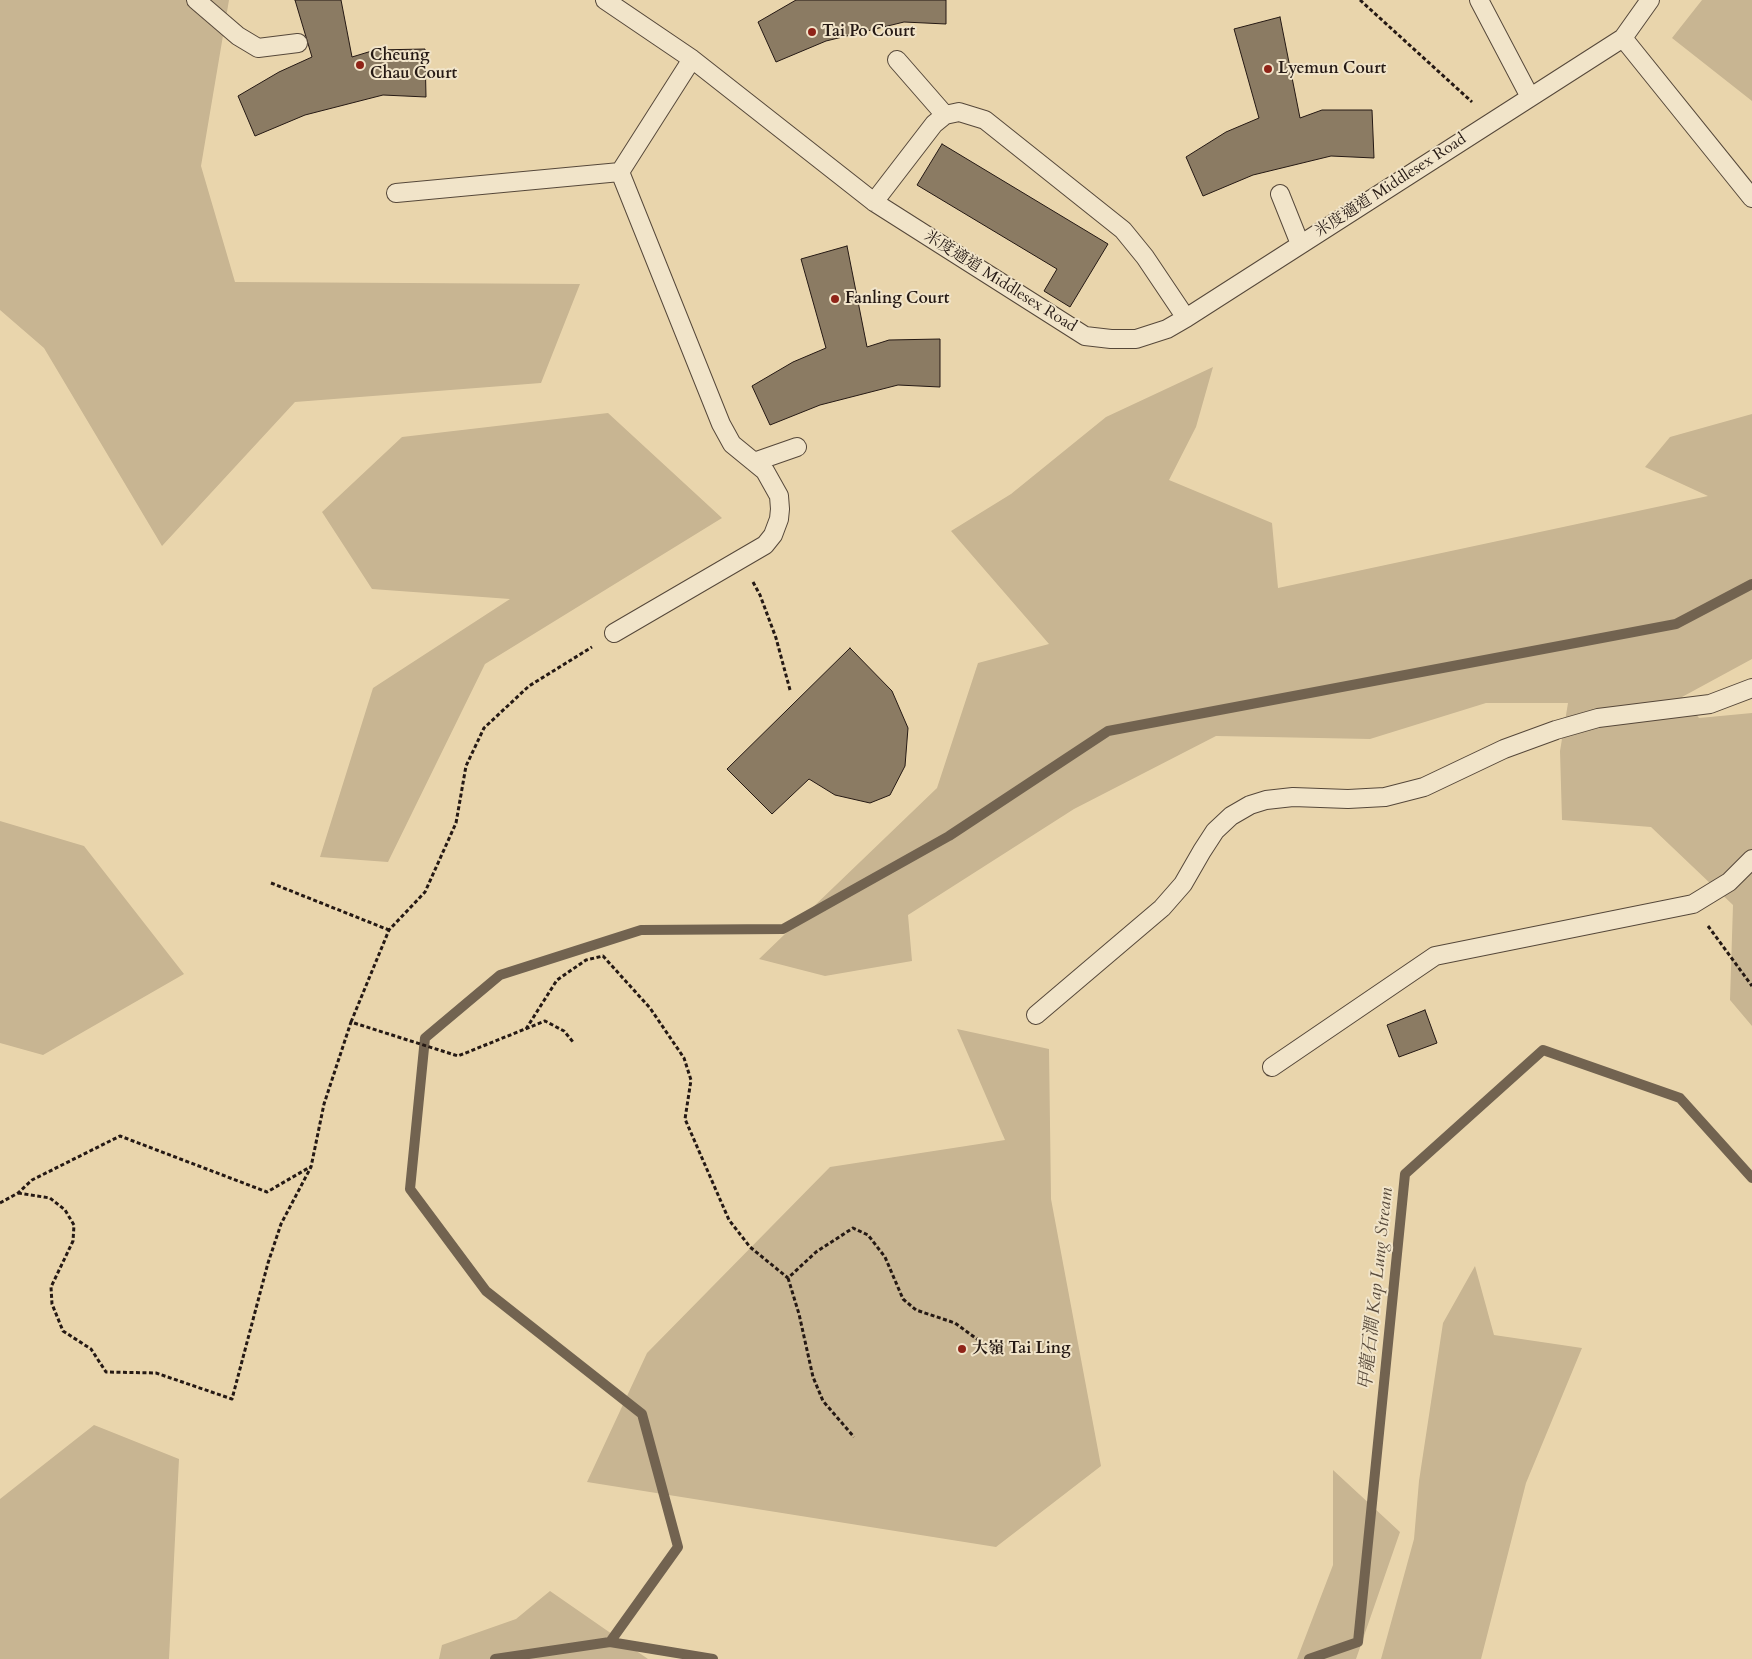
<!DOCTYPE html>
<html>
<head>
<meta charset="utf-8">
<style>
  body { margin:0 }
  canvas { display:block; background:#e9d5ac }
</style>
</head>
<body>
<canvas width="1752" height="1659"></canvas>
<script>
const c = document.querySelector('canvas').getContext('2d');
c.lineJoin = 'round';
function fillPath(path, color) {
  c.fillStyle = color;
  c.fill(path, 'evenodd');
}
function poly(rows) {
  const path = new Path2D();
  for (const r of rows) {
    path.moveTo(r[0], r[1]);
    for (let i = 2; i < r.length; i += 2) path.lineTo(r[i], r[i + 1]);
  }
  return path;
}
function stroke(path, color, width, dash) {
  c.strokeStyle = color;
  c.lineWidth = width;
  c.lineCap = dash ? 'butt' : 'round';
  c.setLineDash(dash || []);
  c.stroke(path);
}
function write(font, color, halo, rows, align = 'center') {
  c.font = font + ' Cardo,"Noto Serif TC",serif';
  c.lineWidth = 4;
  c.setLineDash([]);
  c.textBaseline = 'middle';
  c.strokeStyle = halo;
  c.fillStyle = color;
  for (const [text, x, y, turn = 0] of rows) {
    c.save();
    c.translate(x, y);
    c.rotate((+turn || 0) * Math.PI / 180);
    c.textAlign = isNaN(turn) ? turn : align;
    if (halo) c.strokeText(text, 0, 0);
    c.fillText(text, 0, 0);
    c.restore();
  }
}
fillPath(poly([
  [0,0,229,0,201,166,235,282,580,284,541,383,295,402,162,546,44,348,0,310],
  [1702,0,1752,0,1752,101,1672,38],
  [1213,367,1196,427,1169,480,1272,523,1278,588,1708,496,1645,467,1670,437,1752,414,1752,659,1682,697,1699,718,1752,713,1752,1026,1730,1000,1733,905,1651,827,1562,820,1560,751,1568,703,1486,703,1370,739,1216,736,1074,809,908,915,912,961,825,976,759,959,937,788,978,663,1049,644,951,531,1011,494,1106,417],
  [608,413,722,518,485,664,388,862,320,857,373,688,510,599,372,589,322,512,402,437],
  [0,821,84,846,184,974,43,1055,0,1043],
  [957,1029,1049,1049,1051,1199,1101,1466,996,1547,587,1482,647,1353,830,1167,1005,1140],
  [1475,1266,1494,1335,1582,1348,1526,1483,1481,1659,1381,1659,1414,1539,1419,1481,1443,1323],
  [94,1425,179,1459,169,1659,0,1659,0,1499],
  [1333,1470,1400,1532,1356,1659,1297,1659,1333,1565],
  [550,1591,648,1659,439,1659,442,1645,516,1619]
]), '#c8b592');
stroke(poly([
  [610,1642,713,1659],
  [495,1659,610,1642,678,1547,642,1414,486,1291,410,1189,425,1038,500,975,641,930,783,929,949,836,1108,731,1676,624,1752,584],
  [1309,1659,1358,1642,1405,1174,1543,1050,1680,1098,1752,1178]
]), '#726350', 10);
const building = poly([
  [295,0,341,0,352,57,375,50,425,49,426,97,383,95,305,115,255,136,238,96,279,72,312,57,295,0],
  [796,0,946,0,946,24,904,22,826,41,776,62,758,22,796,0],
  [1280,17,1300,118,1322,110,1372,110,1374,158,1331,156,1253,175,1203,196,1186,157,1226,132,1259,118,1234,29,1280,17],
  [942,144,1108,244,1070,307,1044,291,1057,269,917,185,942,144],
  [847,246,867,347,889,340,940,339,940,387,898,385,820,405,770,425,752,386,793,362,826,348,801,259,847,246],
  [850,648,892,691,908,728,905,766,890,795,870,803,835,795,809,779,772,814,727,769,850,648],
  [1425,1010,1437,1043,1399,1057,1387,1025,1425,1010]
]);
fillPath(building, '#8b7b63');
stroke(building, '#251914', 1);
const lane = poly([
  [196,0,238,36,258,48,298,43],
  [605,0,692,59,874,202,1085,336,1111,339,1136,339,1167,329,1186,318,1623,38,1650,0],
  [1479,0,1530,97],
  [1623,38,1752,198],
  [897,60,945,115],
  [620,172,692,59],
  [396,193,620,172],
  [1280,194,1300,244],
  [874,202,934,124,945,115,959,112,985,120,1123,230,1145,257,1186,318],
  [754,462,797,447],
  [614,633,765,545,773,535,779,519,780,509,779,496,765,471,732,444,721,424,620,172],
  [1036,1015,1162,908,1183,884,1202,851,1215,831,1231,816,1250,805,1266,800,1293,797,1348,799,1385,797,1424,787,1504,749,1556,730,1598,718,1710,704,1752,688],
  [1272,1067,1435,956,1693,904,1729,882,1752,859]
]);
stroke(lane, '#56483a', 20);
stroke(poly([
  [1360,0,1472,102],
  [753,582,760,595,776,638,790,690],
  [271,883,389,930],
  [1708,926,1752,986],
  [351,1022,389,930,425,892,456,823,466,766,484,728,529,686,592,647],
  [526,1029,557,980,586,960,603,956,650,1008,684,1058,691,1080,685,1119,729,1220,750,1247,788,1278,816,1252,853,1228,868,1235,885,1257,903,1299,916,1310,955,1323,981,1342],
  [18,1193,50,1198,65,1210,74,1225,73,1241,51,1287,52,1304,63,1331,91,1349,106,1372,156,1373,232,1399,268,1263,281,1224,311,1167,324,1104,351,1022,458,1056,545,1021,564,1031,573,1042],
  [0,1203,18,1193,32,1180,120,1136,267,1192,310,1167],
  [788,1278,799,1314,813,1377,823,1401,854,1437]
]), '#251914', 3, [4, 2.5]);
stroke(lane, '#f1e4c9', 18);
for (const [x, y, r, color] of [
  [812,32,5,"#8f2418"],
  [360,65,5,"#8f2418"],
  [1268,69,5,"#8f2418"],
  [835,299,5,"#8f2418"],
  [962,1349,5,"#8f2418"]
]) {
  const dot = new Path2D();
  dot.arc(x, y, r, 0, 2 * Math.PI);
  c.fillStyle = color;
  c.fill(dot);
  stroke(dot, '#f1e4c9', 2);
}
write('bold 16px', '#251914', '#f1e4c9', [
  ["Tai Po Court",822,32],
  ["Cheung",370,56],
  ["Chau Court",370,74],
  ["Lyemun Court",1278,69],
  ["Fanling Court",845,299],
  ["大嶺 Tai Ling",972,1349]
], 'left');
write('16px', '#251914', '#f1e4c9', [
  ["米度適道 Middlesex Road",1391,186,-33],
  ["米度適道 Middlesex Road",1000,282,32]
]);
write('italic 18px', '#594b3c', '#f1e4c9', [
  ["甲龍石澗 Kap Lung Stream",1377,1289,-84]
]);
</script>
</body>
</html>
